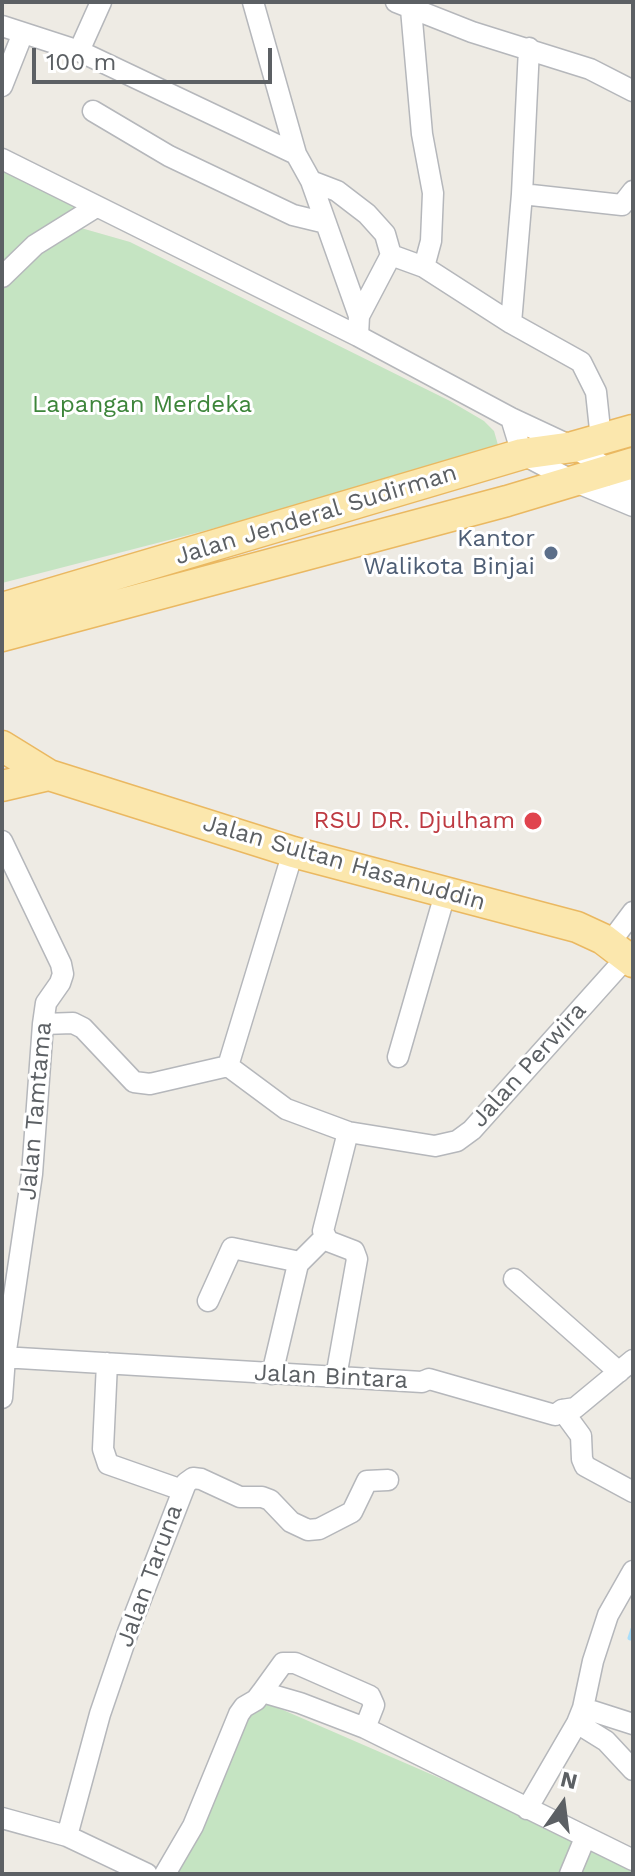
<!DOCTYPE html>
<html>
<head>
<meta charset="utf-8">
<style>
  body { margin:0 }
  #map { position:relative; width:635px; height:1876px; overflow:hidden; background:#eeebe4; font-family:"Work Sans",sans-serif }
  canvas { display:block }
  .frame { position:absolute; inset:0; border:4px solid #5c6064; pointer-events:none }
  .north { position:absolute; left:523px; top:1764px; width:80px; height:80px; -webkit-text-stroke:6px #fff; paint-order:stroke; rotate:14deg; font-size:22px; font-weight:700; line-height:32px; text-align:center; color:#5c6064 }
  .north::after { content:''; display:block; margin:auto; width:28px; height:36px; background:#5c6064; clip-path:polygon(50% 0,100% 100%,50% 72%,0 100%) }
  .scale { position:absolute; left:32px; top:48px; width:240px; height:36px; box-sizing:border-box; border:4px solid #5c6064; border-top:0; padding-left:10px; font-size:24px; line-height:28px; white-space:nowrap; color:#5c6064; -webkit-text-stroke:6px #fff; paint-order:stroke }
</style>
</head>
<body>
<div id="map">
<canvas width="635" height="1876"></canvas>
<div class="frame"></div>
<div class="north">N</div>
<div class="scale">100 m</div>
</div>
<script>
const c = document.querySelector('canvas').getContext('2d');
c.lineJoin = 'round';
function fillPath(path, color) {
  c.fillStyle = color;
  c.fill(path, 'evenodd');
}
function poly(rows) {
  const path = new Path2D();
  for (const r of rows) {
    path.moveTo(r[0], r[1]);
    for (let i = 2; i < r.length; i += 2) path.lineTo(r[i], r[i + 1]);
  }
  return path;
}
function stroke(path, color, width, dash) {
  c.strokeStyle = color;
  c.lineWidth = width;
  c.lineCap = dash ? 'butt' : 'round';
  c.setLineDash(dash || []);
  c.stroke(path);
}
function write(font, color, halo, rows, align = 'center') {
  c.font = font + ' "Work Sans",sans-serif';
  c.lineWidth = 6;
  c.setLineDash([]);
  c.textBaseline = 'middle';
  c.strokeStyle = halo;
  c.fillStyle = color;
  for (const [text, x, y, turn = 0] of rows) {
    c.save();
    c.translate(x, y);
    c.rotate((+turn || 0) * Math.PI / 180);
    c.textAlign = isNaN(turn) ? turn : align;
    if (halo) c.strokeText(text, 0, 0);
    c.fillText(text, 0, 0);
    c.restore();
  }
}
fillPath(poly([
  [2,165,76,203,82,213,48,225,2,267],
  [81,228,130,242,450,401,484,421,494,431,498,445,487,458,2,583,2,290,41,249,68,231],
  [267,1703,633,1862,633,1874,176,1874,244,1710]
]), '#c5e4c2');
stroke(poly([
  [633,1629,630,1638,633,1638]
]), '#a8defb', 5);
const minor = poly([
  [253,2,296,154,311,181,359,316,358,336],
  [396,2,472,32,590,69,633,91],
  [411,9,422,134,433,193,431,241,424,267],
  [2,26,79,51,296,154],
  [79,51,101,2],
  [2,86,23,33],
  [93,111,169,156,293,215,326,223],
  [2,159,358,336,511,418,573,447,610,470,624,487,631,505],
  [311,181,337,191,367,214,385,234,391,255,359,316],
  [522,194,622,205,633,191],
  [391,255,424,267,511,323,581,362,596,392,601,439],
  [2,277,35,245,96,207],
  [511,323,522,194,529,48],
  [511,418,522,454,573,481,633,506],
  [2,841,61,964,63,974,60,983,46,1003,43,1024,32,1174,5,1357,2,1398],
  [293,852,228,1066,286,1109,348,1132,435,1146,457,1141,472,1130,627,957],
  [609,944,633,912],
  [43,1024,73,1023,83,1028,134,1082,150,1084,228,1066],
  [398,1057,445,894],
  [514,1279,619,1372],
  [208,1301,232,1248,295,1261,298,1264],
  [2,1357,422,1382,429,1379,555,1415,562,1410,575,1408,633,1360],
  [107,1363,103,1449,108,1464,182,1490],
  [272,1374,298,1264,325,1237],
  [336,1377,357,1259,354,1251,328,1241,323,1231,348,1132],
  [562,1410,581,1436,582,1459,585,1466,633,1492],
  [262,1692,283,1663,295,1663,370,1696,374,1705,365,1728],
  [583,1708,633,1724],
  [577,1723,606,1741,633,1770],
  [527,1809,577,1723,583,1708,593,1661,608,1615,633,1571],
  [2,1818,67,1836,147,1874],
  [67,1836,100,1714,128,1632,186,1483,193,1478,201,1479,240,1497,262,1497,270,1500,291,1522,308,1530,319,1529,352,1512,367,1481,388,1480],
  [165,1874,193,1826,239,1714,244,1707,256,1700,262,1692,300,1703,365,1728,633,1860],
  [570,1874,585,1838]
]);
const primary = poly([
  [2,608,522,454,573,447,633,430],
  [2,636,507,501,633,463],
  [2,746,49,775,293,852,577,927,603,939,633,962],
  [2,786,49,775]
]);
stroke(minor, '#b5b7bb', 23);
stroke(primary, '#eab861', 33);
stroke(minor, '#fff', 20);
stroke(primary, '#fbe7ad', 30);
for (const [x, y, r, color] of [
  [551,553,8,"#5c6f8a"],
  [533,821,10,"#e0444e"]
]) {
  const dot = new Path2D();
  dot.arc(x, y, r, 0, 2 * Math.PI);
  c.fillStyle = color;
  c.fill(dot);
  stroke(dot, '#fff', 3);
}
write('24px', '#3d853a', '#fff', [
  ["Lapangan Merdeka",142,405]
]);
write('24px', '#5c6064', '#fff', [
  ["Jalan Jenderal Sudirman",316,515,-17],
  ["Jalan Sultan Hasanuddin",344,863,16],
  ["Jalan Perwira",529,1065,-48],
  ["Jalan Tamtama",36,1111,-85],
  ["Jalan Bintara",331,1377,3],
  ["Jalan Taruna",150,1576,-70]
]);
write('24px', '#4e5e75', '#fff', [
  ["Kantor",535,539],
  ["Walikota Binjai",535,567]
], 'right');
write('24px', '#be3a42', '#fff', [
  ["RSU DR. Djulham",515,821]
], 'right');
</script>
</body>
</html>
